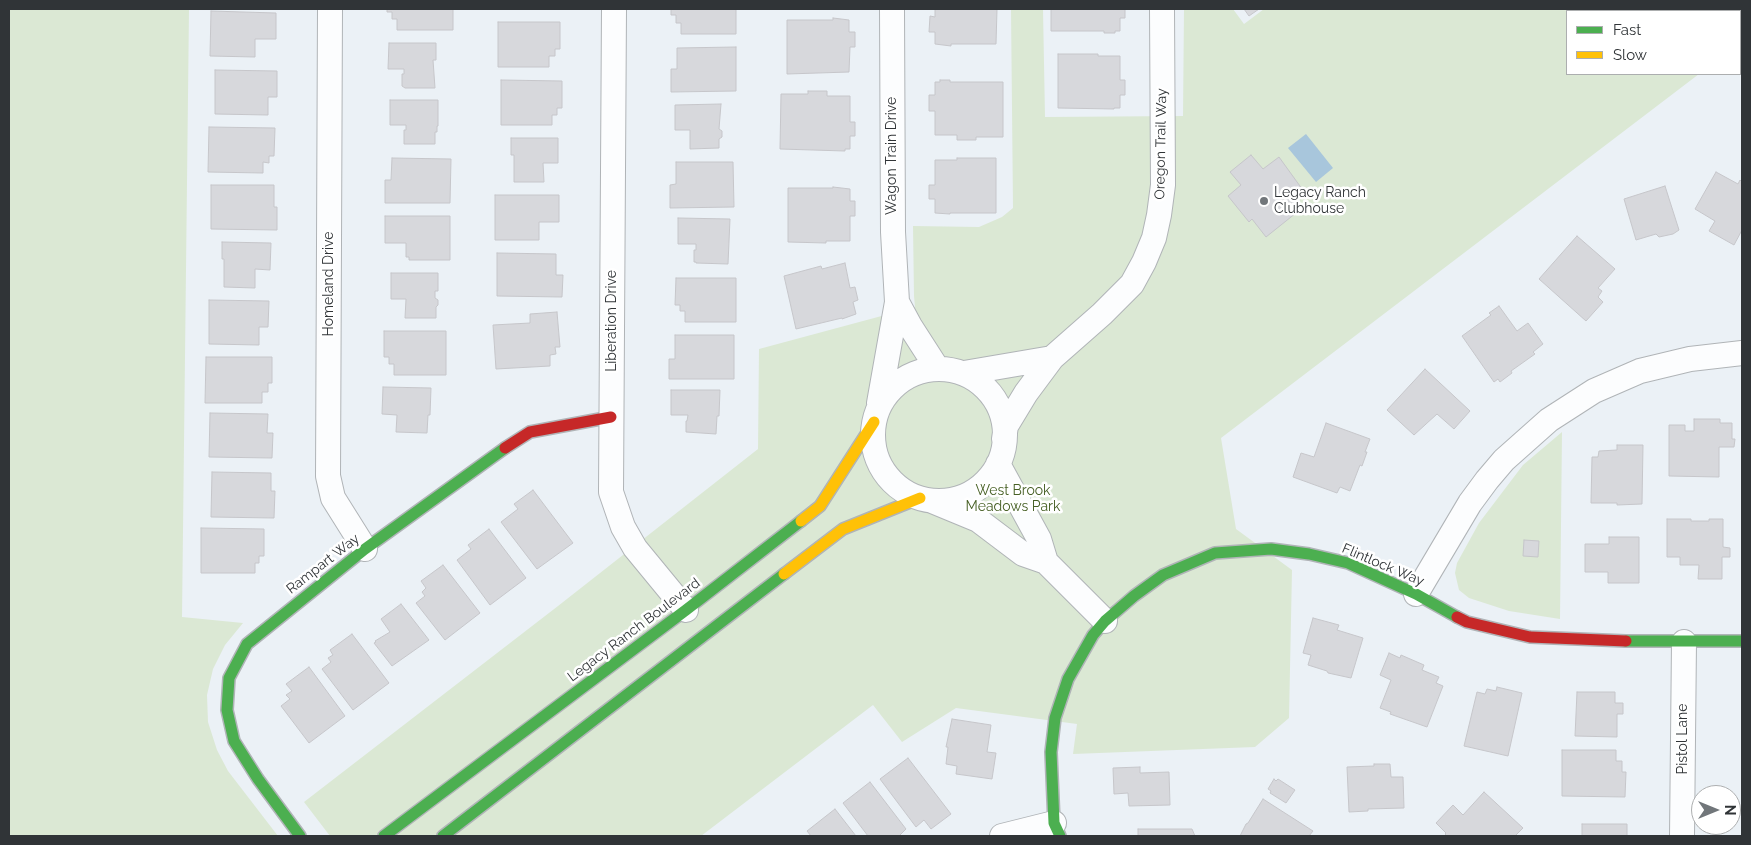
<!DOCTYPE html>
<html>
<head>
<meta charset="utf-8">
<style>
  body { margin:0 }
  #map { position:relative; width:1751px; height:845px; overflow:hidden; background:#ebf1f6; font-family:Raleway,sans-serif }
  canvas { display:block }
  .frame { position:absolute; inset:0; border:10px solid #303437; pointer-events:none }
  .legend { position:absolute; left:1566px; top:10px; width:175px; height:65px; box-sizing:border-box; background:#fff; border:1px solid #acaeaf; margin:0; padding:6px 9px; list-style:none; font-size:15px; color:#303437 }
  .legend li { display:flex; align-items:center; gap:10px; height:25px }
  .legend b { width:25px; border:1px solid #acaeaf }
  .north { position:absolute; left:1691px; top:785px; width:50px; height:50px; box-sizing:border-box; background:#fff; border:1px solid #acaeaf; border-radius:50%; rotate:90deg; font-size:14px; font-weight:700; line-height:20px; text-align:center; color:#303437 }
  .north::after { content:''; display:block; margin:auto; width:18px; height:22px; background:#71767a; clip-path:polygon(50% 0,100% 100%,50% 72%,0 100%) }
</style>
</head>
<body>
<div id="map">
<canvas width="1751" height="845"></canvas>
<div class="frame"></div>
<ul class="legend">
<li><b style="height:6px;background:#4caf50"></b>Fast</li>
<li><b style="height:6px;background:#ffc107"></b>Slow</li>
</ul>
<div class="north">N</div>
</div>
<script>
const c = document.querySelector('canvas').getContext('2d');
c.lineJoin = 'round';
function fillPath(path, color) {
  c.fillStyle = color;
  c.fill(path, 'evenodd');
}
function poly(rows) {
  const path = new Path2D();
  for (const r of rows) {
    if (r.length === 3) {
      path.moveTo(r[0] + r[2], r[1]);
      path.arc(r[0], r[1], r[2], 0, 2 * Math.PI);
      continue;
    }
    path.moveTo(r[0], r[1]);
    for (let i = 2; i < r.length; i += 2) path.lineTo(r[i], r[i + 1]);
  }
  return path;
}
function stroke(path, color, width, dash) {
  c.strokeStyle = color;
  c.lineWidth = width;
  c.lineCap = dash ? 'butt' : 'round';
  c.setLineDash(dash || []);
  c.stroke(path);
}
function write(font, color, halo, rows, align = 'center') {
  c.font = font + ' Raleway,sans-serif';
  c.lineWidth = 5;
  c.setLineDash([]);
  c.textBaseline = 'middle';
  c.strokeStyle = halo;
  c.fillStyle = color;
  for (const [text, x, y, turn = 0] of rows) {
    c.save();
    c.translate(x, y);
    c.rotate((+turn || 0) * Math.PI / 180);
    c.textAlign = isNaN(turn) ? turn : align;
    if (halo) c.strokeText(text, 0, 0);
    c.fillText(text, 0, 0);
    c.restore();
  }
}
fillPath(poly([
  [9,9,189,9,182,617,243,623,225,645,213,669,207,695,208,722,217,750,228,771,278,836,9,836],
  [1011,9,1043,9,1045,117,1183,116,1184,9,1233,9,1244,24,1264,9,1742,9,1742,41,1740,43,1740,11,1567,11,1567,74,1699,74,1221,438,1236,529,1292,570,1289,718,1255,747,1073,754,1077,724,956,708,902,742,873,705,701,836,330,836,304,802,558,606,758,449,759,349,915,307,914,296,913,226,979,227,1002,217,1013,208],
  [1562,432,1560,619,1509,611,1469,598,1459,590,1455,573,1457,563,1479,523,1523,465]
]), '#dbe8d4');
fillPath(poly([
  [1306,134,1333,168,1316,182,1288,148]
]), '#a8c6dc');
const building = poly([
  [387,9,453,9,453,30,397,30,397,19,392,19,392,12,387,12,387,9],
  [671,9,736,9,736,34,681,34,681,23,676,23,676,15,671,15,671,9],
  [935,9,997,9,996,44,951,44,951,46,935,44,935,32,929,32,930,16,935,17,935,9],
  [1051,9,1125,9,1125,18,1120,18,1120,31,1115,31,1115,33,1104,33,1104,31,1051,31,1051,9],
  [1244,9,1259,9,1249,16,1244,9],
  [211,11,276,13,276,39,255,39,255,57,210,56,211,11],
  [833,18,849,20,849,32,855,32,855,47,850,47,849,72,787,74,787,20,833,20,833,18],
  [498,22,560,22,560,49,555,49,555,56,549,56,549,67,498,67,498,22],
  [389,43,436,43,436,60,433,60,435,88,405,88,402,86,402,74,404,74,404,69,388,69,389,43],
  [736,47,736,91,671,92,671,69,677,69,677,48,736,47],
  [1058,54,1098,54,1098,56,1120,56,1120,80,1125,80,1125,95,1120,95,1120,108,1114,108,1114,109,1058,108,1058,54],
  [215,70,277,71,277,97,268,97,268,115,215,114,215,70],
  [501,80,562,81,562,108,557,108,557,115,552,115,552,125,501,125,501,80],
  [940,80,950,80,950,82,1003,82,1003,137,976,137,976,140,957,140,957,135,935,135,935,111,929,111,929,95,935,95,935,82,940,82,940,80],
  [808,91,827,91,827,96,850,96,850,122,855,122,855,136,850,136,850,149,845,149,845,151,780,149,781,94,808,94,808,91],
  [390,100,438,100,438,126,437,126,437,132,435,132,435,144,404,144,404,130,406,130,406,125,390,125,390,100],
  [721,104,719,129,722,131,722,137,719,139,719,148,690,149,690,130,675,130,675,105,721,104],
  [209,127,275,128,274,156,269,156,269,163,263,162,263,173,208,172,209,127],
  [511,138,558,138,558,163,543,163,544,182,514,182,514,155,511,155,511,138],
  [1251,155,1263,169,1279,157,1305,193,1290,206,1296,213,1266,237,1252,219,1249,222,1228,196,1241,185,1230,172,1251,155],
  [392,158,451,159,450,203,385,203,385,180,391,180,392,158],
  [957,158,996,158,996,213,950,213,950,214,935,213,935,199,929,199,929,185,935,185,935,160,957,160,957,158],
  [676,162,733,162,734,207,670,208,670,185,676,184,676,162],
  [1716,172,1738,184,1740,180,1742,182,1742,230,1734,245,1709,231,1715,221,1695,209,1716,172],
  [211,185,274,185,274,207,277,207,277,230,211,229,211,185],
  [1665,186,1679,230,1673,234,1659,237,1656,234,1636,240,1624,199,1665,186],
  [833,187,850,189,850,201,855,201,855,216,850,216,850,241,826,241,826,243,788,242,788,188,833,188,833,187],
  [495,195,559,195,559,222,539,222,539,240,495,240,495,195],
  [385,216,450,216,450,260,409,260,409,257,406,257,406,243,385,243,385,216],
  [678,218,730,219,728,264,696,263,696,262,694,262,694,250,696,250,696,244,678,244,678,218],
  [1577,236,1615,269,1598,288,1602,291,1598,297,1603,302,1586,321,1539,279,1577,236],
  [222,242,271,243,270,270,255,269,255,288,224,287,224,259,222,259,222,242],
  [497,253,556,254,556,275,563,275,562,297,497,296,497,253],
  [845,263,850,288,855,287,858,300,853,302,856,314,842,319,842,318,796,329,784,276,821,266,822,269,845,263],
  [391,273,438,273,438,291,435,291,435,298,438,300,438,305,436,307,436,318,405,318,406,299,391,299,391,273],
  [676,278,736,278,736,322,685,322,685,311,680,311,680,305,675,305,676,278],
  [209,300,269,301,268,327,259,327,259,345,209,344,209,300],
  [1499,306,1517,331,1528,323,1543,344,1533,352,1535,354,1511,371,1512,373,1500,382,1498,379,1494,382,1462,336,1491,315,1489,313,1499,306],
  [557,312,560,347,555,347,556,354,550,355,550,366,496,369,493,325,530,323,530,314,557,312],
  [384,331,446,331,446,375,394,375,394,364,389,364,389,357,384,357,384,331],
  [675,335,734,335,734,379,669,379,669,359,675,359,675,335],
  [206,357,272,357,272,383,268,383,268,392,262,392,262,403,205,403,206,357],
  [1425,369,1470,411,1454,429,1437,414,1414,435,1387,410,1425,369],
  [383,387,431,388,430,415,428,415,427,433,396,432,397,415,382,414,383,387],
  [671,390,720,390,719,416,717,416,716,434,686,432,686,421,687,421,688,415,671,415,671,390],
  [210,413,268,414,267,433,273,433,272,458,209,457,210,413],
  [1694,419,1720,419,1720,423,1732,423,1732,439,1735,439,1734,447,1719,447,1719,477,1669,476,1669,425,1685,425,1685,431,1694,431,1694,419],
  [1326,423,1370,439,1365,452,1367,452,1362,466,1360,465,1350,491,1340,487,1337,493,1293,477,1301,453,1314,457,1326,423],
  [1617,445,1643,445,1642,504,1617,505,1617,503,1591,503,1592,457,1598,457,1599,451,1617,450,1617,445],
  [212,472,271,473,271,491,275,491,274,518,211,517,212,472],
  [533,490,573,543,537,569,501,522,518,509,514,504,533,490],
  [1667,519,1691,519,1691,521,1709,521,1709,519,1723,519,1723,547,1730,548,1730,557,1722,557,1722,579,1698,579,1699,565,1680,565,1680,557,1667,557,1667,519],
  [201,528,264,529,264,556,259,556,259,563,255,563,255,573,201,573,201,528],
  [489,529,526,578,490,605,457,560,471,549,468,545,489,529],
  [1609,537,1639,537,1639,583,1608,583,1608,572,1585,572,1585,544,1609,544,1609,537],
  [1524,540,1539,541,1538,557,1523,556,1524,540],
  [443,565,480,613,445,640,416,603,425,596,422,592,426,588,421,581,443,565],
  [401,604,429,640,392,666,374,643,376,642,375,641,390,632,381,619,401,604],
  [1313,618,1339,625,1337,630,1363,638,1351,678,1328,673,1327,671,1308,665,1311,655,1303,653,1313,618],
  [352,634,389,683,353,710,322,669,331,662,328,658,333,655,330,650,352,634],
  [1389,653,1400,658,1401,655,1424,665,1422,670,1439,677,1436,683,1443,686,1427,727,1390,714,1391,712,1380,708,1391,680,1380,675,1389,653],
  [309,667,345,716,309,743,281,706,290,699,286,695,292,691,286,684,309,667],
  [1497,687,1522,693,1508,756,1464,746,1477,692,1485,694,1487,689,1496,691,1497,687],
  [1577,692,1615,692,1615,703,1623,703,1623,714,1617,714,1617,737,1575,736,1577,692],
  [952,719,991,725,987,752,996,753,992,779,956,774,957,766,946,764,948,747,946,747,952,719],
  [1562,750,1616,750,1616,761,1622,761,1622,772,1626,772,1625,797,1562,796,1562,750],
  [908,758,951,814,931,829,924,820,916,827,880,779,908,758],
  [1374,764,1390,764,1391,777,1403,777,1404,808,1368,809,1368,811,1349,812,1347,767,1374,766,1374,764],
  [1140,767,1140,773,1169,772,1170,805,1129,806,1128,793,1114,794,1113,768,1140,767],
  [1274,779,1276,781,1278,779,1295,790,1286,803,1270,793,1271,791,1268,789,1274,779],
  [870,782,906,829,899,836,868,836,843,803,870,782],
  [1484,792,1523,828,1515,836,1447,836,1445,834,1446,833,1436,823,1453,805,1463,815,1484,792],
  [1263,799,1313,831,1309,836,1240,836,1246,824,1248,823,1263,799],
  [835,809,856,836,811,836,807,831,835,809],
  [1582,824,1627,824,1627,836,1582,836,1582,824],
  [1138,829,1192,829,1195,836,1138,836,1138,829]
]);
fillPath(building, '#d7d8dc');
stroke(building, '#c6c6ca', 1);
const street = poly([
  [330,9,328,476,333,498,365,549],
  [614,9,611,492,623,527,635,548,686,610],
  [897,302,910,326,937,368],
  [939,435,66],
  [964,373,1052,358],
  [879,403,897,302,893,232,892,9],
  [1004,439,1006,426,1026,393,1052,358,1102,314,1132,284,1144,262,1154,238,1159,215,1163,185,1162,9],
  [998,464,1039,539,1046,562],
  [932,501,978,520,1023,554,1046,562,1105,621],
  [1416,594,1470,503,1487,480,1504,460,1549,420,1594,391,1640,371,1690,359,1742,353],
  [1002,836,1054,823],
  [1682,836,1684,642]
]);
const fast = poly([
  [1626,641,1742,641],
  [300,836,258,779,234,741,227,710,229,678,247,644,365,549,505,448],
  [384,836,686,610,801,521],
  [443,836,784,574],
  [1060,836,1054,823,1051,752,1055,718,1068,679,1093,635,1105,621,1134,596,1163,575,1215,553,1271,549,1309,554,1348,563,1416,594,1457,617]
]);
const slow = poly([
  [801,521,820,506,874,422],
  [784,574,843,529,920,498]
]);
const jam = poly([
  [505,448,530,432,611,417],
  [1457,617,1467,622,1530,637,1626,641]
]);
stroke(street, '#b0b4b7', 26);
stroke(fast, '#b0b4b7', 14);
stroke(slow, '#b0b4b7', 14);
stroke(jam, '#b0b4b7', 14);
stroke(street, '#fcfdfe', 24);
stroke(fast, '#4caf50', 11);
stroke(slow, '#ffc107', 11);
stroke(jam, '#c62828', 11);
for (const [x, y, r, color] of [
  [1264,201,5,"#71767a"]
]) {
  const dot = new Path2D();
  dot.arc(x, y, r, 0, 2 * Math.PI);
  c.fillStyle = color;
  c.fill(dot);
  stroke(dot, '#fff', 2);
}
write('14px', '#303437', '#fff', [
  ["Oregon Trail Way",1161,144,-89],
  ["Wagon Train Drive",892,156,-90],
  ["Homeland Drive",329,284,-90],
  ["Liberation Drive",612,321,-90],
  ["Rampart Way",323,564,-38],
  ["Flintlock Way",1383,565,23],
  ["Legacy Ranch Boulevard",634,630,-37],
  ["Pistol Lane",1683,739,-90]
]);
write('14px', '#303437', '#fff', [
  ["Legacy Ranch",1274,193],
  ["Clubhouse",1274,209]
], 'left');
write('14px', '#476025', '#fff', [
  ["West Brook",1013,491],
  ["Meadows Park",1013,507]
]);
</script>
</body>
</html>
